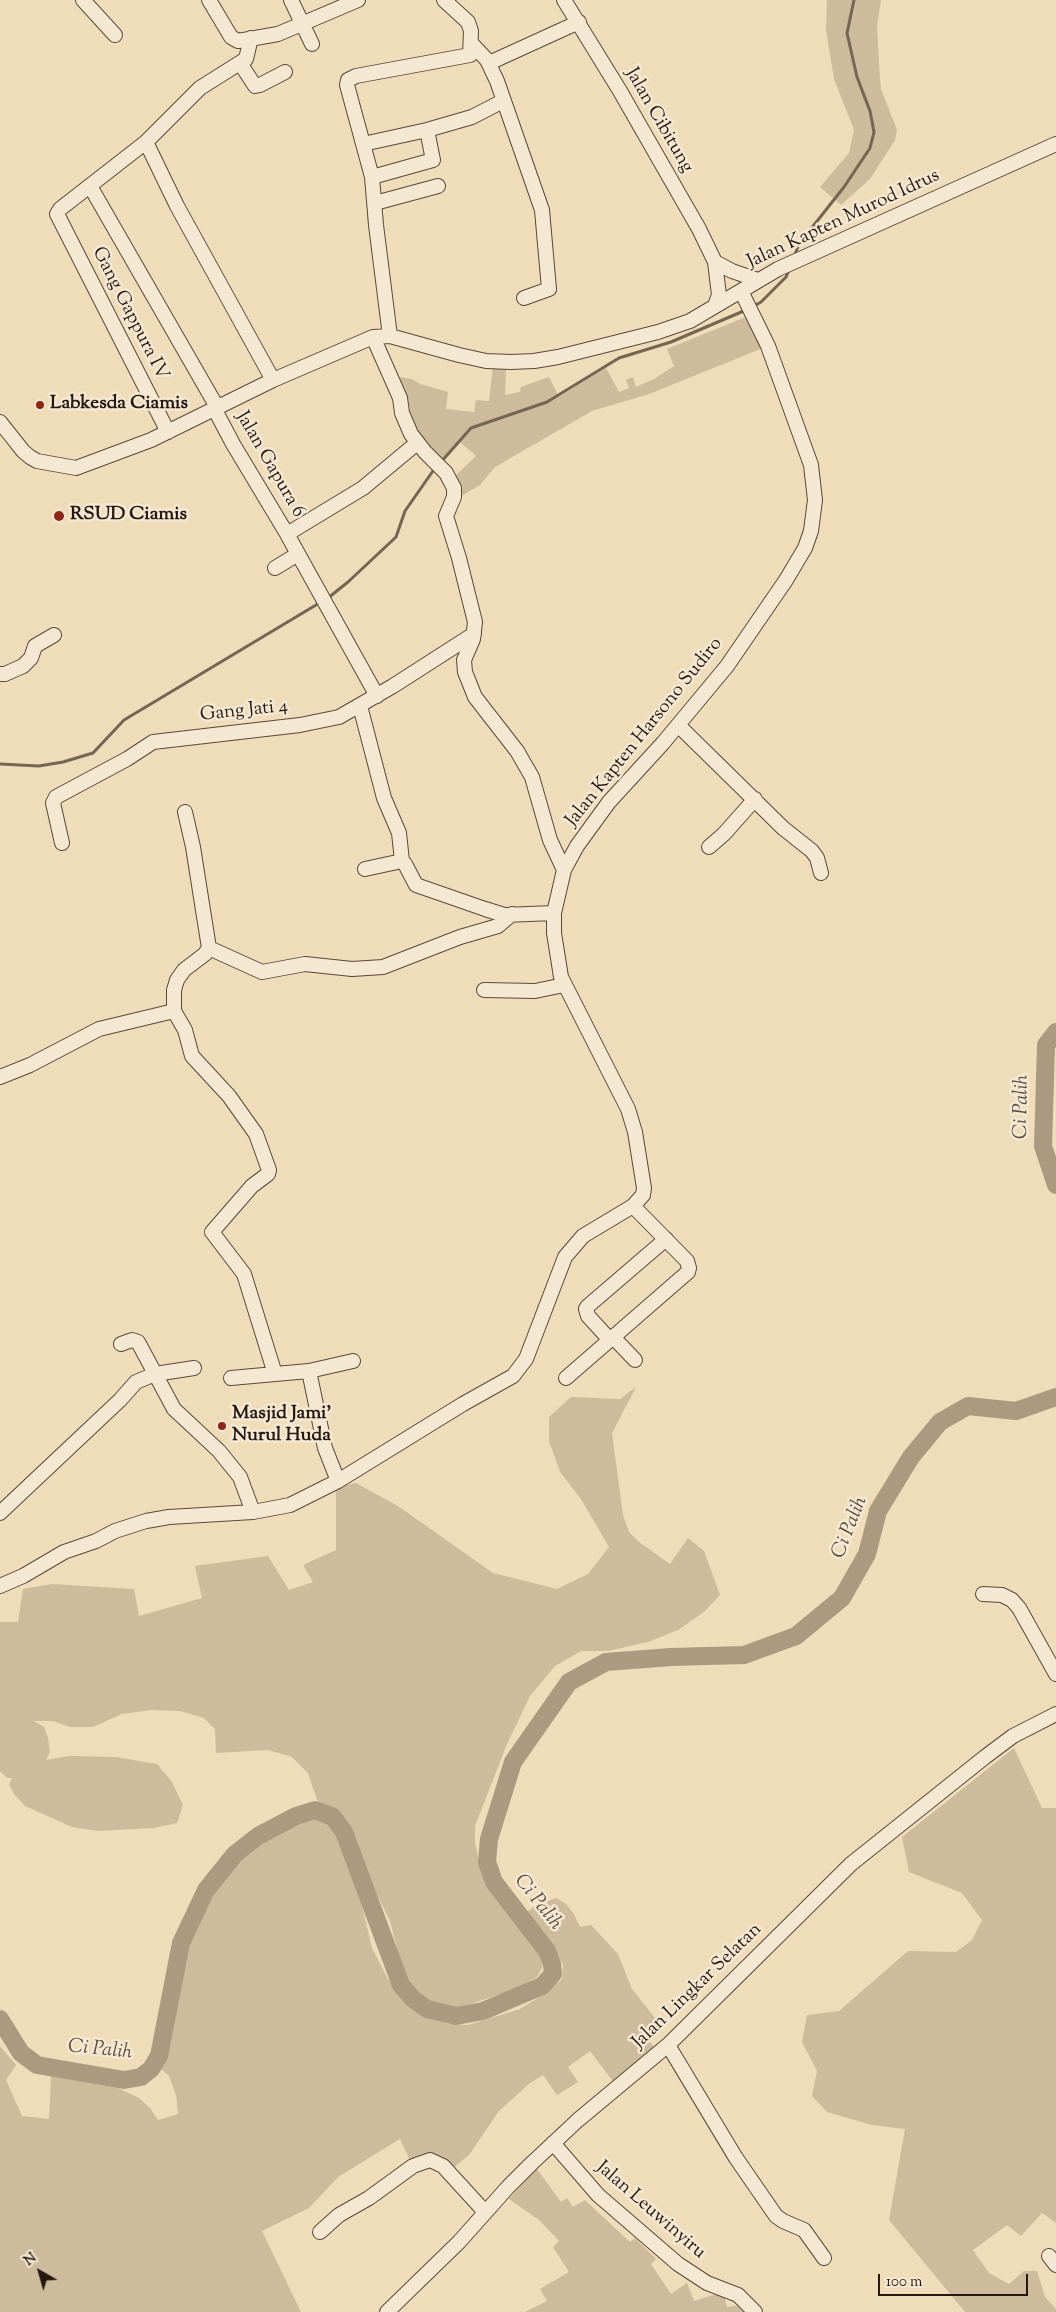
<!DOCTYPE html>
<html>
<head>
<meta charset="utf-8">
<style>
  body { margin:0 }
  #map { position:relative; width:1056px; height:2312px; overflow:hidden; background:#efdcb9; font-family:"Sorts Mill Goudy",serif }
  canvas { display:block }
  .north { position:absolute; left:15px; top:2247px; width:50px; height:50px; -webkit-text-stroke:4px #f5e8d2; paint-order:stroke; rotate:322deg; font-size:14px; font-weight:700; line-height:20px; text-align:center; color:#261810 }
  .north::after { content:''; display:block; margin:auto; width:18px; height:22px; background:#261810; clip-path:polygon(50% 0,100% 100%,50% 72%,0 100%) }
  .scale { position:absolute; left:878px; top:2274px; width:150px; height:22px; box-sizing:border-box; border:2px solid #261810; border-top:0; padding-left:6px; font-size:15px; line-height:18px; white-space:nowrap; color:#261810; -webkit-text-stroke:4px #f5e8d2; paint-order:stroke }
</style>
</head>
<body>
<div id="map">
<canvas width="1056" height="2312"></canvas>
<div class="north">N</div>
<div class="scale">100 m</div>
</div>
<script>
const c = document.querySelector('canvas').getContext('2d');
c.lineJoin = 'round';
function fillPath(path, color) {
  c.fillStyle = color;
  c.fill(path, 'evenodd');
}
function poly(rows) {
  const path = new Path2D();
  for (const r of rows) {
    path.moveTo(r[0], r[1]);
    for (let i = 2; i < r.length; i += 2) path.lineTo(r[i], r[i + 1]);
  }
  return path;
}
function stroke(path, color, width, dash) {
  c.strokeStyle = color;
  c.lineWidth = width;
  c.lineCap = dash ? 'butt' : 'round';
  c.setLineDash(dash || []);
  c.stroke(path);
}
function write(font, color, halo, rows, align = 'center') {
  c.font = font + ' "Sorts Mill Goudy",serif';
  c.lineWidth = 5;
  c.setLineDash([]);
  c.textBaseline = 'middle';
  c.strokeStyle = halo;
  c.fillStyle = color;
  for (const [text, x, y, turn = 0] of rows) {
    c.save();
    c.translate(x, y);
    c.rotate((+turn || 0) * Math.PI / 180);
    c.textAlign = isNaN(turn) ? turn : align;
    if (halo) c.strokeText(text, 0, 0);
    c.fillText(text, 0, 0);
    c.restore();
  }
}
fillPath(poly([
  [827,0,881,0,877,26,880,79,881,89,897,130,895,140,870,179,841,205,820,187,849,153,854,130,834,79,826,30],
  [753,314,768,346,649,394,592,411,495,467,480,485,458,498,453,478,476,456,460,442,440,463,419,441,393,376,412,379,420,384,448,392,446,409,474,412,476,400,489,401,493,367,506,368,505,395,520,392,521,387,549,377,559,397,606,368,619,392,629,388,626,380,633,377,636,387,654,379,674,366,667,349],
  [636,1387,612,1433,623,1515,629,1532,639,1542,670,1564,688,1538,704,1551,720,1595,704,1612,678,1630,648,1642,608,1651,581,1651,555,1666,530,1696,507,1744,475,1826,475,1843,482,1873,491,1890,537,1948,543,1966,537,1977,516,1989,455,2009,431,2005,421,1998,409,1986,403,1972,390,1921,367,1874,356,1839,343,1819,317,1800,308,1773,292,1757,268,1750,216,1753,215,1729,204,1718,180,1711,151,1710,122,1714,93,1727,70,1727,53,1721,34,1721,44,1727,48,1738,50,1752,46,1760,69,1756,116,1757,157,1764,172,1782,183,1805,177,1823,154,1828,98,1831,72,1827,25,1806,14,1794,9,1784,12,1778,7,1778,0,1771,0,1622,18,1622,23,1589,52,1584,134,1589,139,1616,202,1598,195,1566,268,1556,289,1590,313,1582,303,1565,336,1550,336,1487,356,1483,398,1506,493,1573,557,1589,588,1574,609,1547,581,1499,560,1472,549,1441,549,1417,571,1397,620,1399],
  [1014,1748,1042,1808,1056,1808,1056,2223,1042,2213,1021,2236,1007,2225,973,2250,989,2273,1009,2284,1024,2271,1037,2271,1045,2297,1056,2309,1056,2312,965,2312,889,2220,905,2129,872,2125,827,2112,812,2096,817,2071,802,2042,807,2015,839,2011,908,1951,956,1952,972,1940,982,1920,962,1893,909,1872,902,1837],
  [316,1819,328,1824,337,1834,361,1902,372,1948,388,1979,407,2003,424,2016,449,2024,468,2025,520,2009,546,1993,562,1979,563,1965,557,1953,527,1912,538,1904,556,1898,566,1904,574,1914,580,1927,591,1925,618,1954,632,1989,658,2022,644,2034,655,2048,615,2084,590,2051,568,2067,578,2082,557,2095,543,2075,530,2083,499,2111,469,2155,452,2169,434,2154,411,2162,400,2139,338,2177,309,2208,262,2231,301,2312,0,2312,0,2046,16,2065,6,2080,22,2116,49,2119,51,2076,118,2088,139,2098,150,2108,158,2120,178,2114,176,2095,169,2076,160,2068,170,2041,185,1947,199,1915,213,1890,230,1868,249,1850,297,1822],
  [537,2169,561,2202,567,2198,573,2207,585,2200,630,2242,635,2238,656,2259,651,2264,671,2294,687,2283,694,2301,723,2292,727,2307,742,2305,752,2312,525,2312,547,2301,540,2289,569,2272,553,2247,559,2241,539,2220,509,2199]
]), '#cdbb9c');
stroke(poly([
  [794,257,799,244,844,187,870,148,874,132,870,111,857,77,847,33,854,0],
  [754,306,761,302,786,277,789,270],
  [441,462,471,428,547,402,619,358,671,342,746,310],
  [328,598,348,582,396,537,405,511,435,468],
  [0,764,39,766,63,762,93,753,124,720,321,602]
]), '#766553', 3);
stroke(poly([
  [1056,1032,1046,1045,1043,1146,1056,1185],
  [0,2019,21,2053,37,2065,124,2080,141,2077,151,2069,159,2056,181,1943,206,1890,235,1854,258,1836,296,1816,315,1810,333,1817,344,1832,401,1985,413,1999,427,2009,456,2016,483,2011,542,1986,553,1974,552,1964,547,1951,494,1882,487,1862,489,1839,513,1762,569,1682,606,1662,671,1657,744,1655,796,1636,842,1598,867,1554,878,1511,911,1457,940,1422,968,1406,1016,1411,1056,1397]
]), '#ab9980', 18);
const minor = poly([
  [83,0,115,35],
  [209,0,231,37,238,41,278,34,358,0],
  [291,0,312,44],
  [564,0,620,91,699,229,715,262,719,295,715,306],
  [471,43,487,60,497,81,542,210,549,289,524,298],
  [240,63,255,86,260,85,285,72],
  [489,63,579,22],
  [146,142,177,206,273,380],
  [363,144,427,130,472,117,503,101],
  [372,177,433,160,427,130],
  [90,186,217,407],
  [375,203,438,186],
  [715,262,732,271,758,280],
  [390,336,376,225,372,177,347,85,348,80,356,76,470,55,471,31,468,22,444,0],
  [373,337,400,398,402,413,411,434,425,452,446,473,454,488,454,497,446,516,459,558,475,622,473,639,464,660,465,672,475,697,517,751,532,777,550,840,564,870],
  [214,408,233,444,287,534,363,488,417,443],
  [0,422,23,451,30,457,37,461,76,468,151,440,273,380,373,337,390,336,459,355,486,361,511,362,534,361,558,357,658,332,690,321,778,269,1056,144],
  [168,432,57,214,60,209,146,142,200,88,246,59,251,38],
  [287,534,377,696],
  [275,568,298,554],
  [0,674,5,674,23,666,31,658,35,646,54,635],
  [360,706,384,798,399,833,402,861],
  [678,725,783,828,812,851,817,858,821,873],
  [185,812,193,847,209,948,205,954,184,970,177,980,174,990,174,1011,185,1030,192,1056,229,1096,256,1134,269,1170,268,1174,252,1186,212,1232,244,1274,275,1374,309,1371,325,1448,338,1481],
  [62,843,53,803,56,797,127,759,153,742,300,725,339,717,393,686,474,634],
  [709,847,724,834,755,799],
  [365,869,402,861,405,864,416,885,485,909,504,915,554,913],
  [209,948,262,972,305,964,352,969,383,967,460,937,498,926,512,914],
  [484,990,535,991,564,985],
  [0,1077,30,1065,99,1029,174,1011],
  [613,1337,635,1360],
  [610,1340,588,1316,586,1309,588,1306,666,1239],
  [121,1344,132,1340,138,1342,174,1409,219,1451,240,1477,253,1512],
  [309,1371,353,1361],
  [231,1378,275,1374],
  [566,1378,688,1272,689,1268,687,1261,633,1206],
  [0,1513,120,1400,136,1382,155,1374,194,1368],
  [0,1586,23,1576,64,1552,96,1541,115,1531,146,1521,169,1517,253,1512,290,1505,338,1481,463,1404,513,1376,526,1359,565,1257,583,1236,633,1206,643,1195,644,1188,635,1132,628,1109,561,977,554,933,554,913,564,870,577,846,609,802,663,743,727,666,786,580,805,548,811,531,815,500,811,465,768,346,741,291],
  [983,1594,1002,1595,1012,1600,1019,1608,1056,1674],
  [668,2045,736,2158,776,2216,783,2221,804,2230,824,2258],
  [553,2143,598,2195,678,2264,707,2283,738,2295,755,2312],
  [320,2232,339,2215,369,2198,413,2166,430,2160,443,2166,485,2212],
  [1049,2256,1056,2265],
  [387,2312,459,2242,508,2187,532,2163,578,2120,668,2045,851,1864,985,1757,1013,1736,1056,1714]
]);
stroke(minor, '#58493a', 16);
stroke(minor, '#f5e8d2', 14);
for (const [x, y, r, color] of [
  [40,405,5,"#8f2418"],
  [59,516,6,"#8f2418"],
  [222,1426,5,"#8f2418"]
]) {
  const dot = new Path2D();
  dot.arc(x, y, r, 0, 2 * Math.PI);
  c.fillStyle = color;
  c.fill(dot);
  stroke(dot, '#f5e8d2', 2);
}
write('19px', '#261810', '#f5e8d2', [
  ["Jalan Cibitung",658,121,60],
  ["Jalan Kapten Murod Idrus",844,220,-25],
  ["Gang Gappura IV",129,314,63],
  ["Jalan Gapura 6",269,465,60],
  ["Gang Jati 4",244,712,-6],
  ["Jalan Kapten Harsono Sudiro",645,733,-51],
  ["Jalan Lingkar Selatan",698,1987,-44],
  ["Jalan Leuwinyiru",650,2211,41]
]);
write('bold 19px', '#261810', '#f5e8d2', [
  ["Labkesda Ciamis",50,405],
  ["RSUD Ciamis",70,516],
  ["Masjid Jami'",232,1415],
  ["Nurul Huda",232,1437]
], 'left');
write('italic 20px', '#5b4c3d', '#f5e8d2', [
  ["Ci Palih",1023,1107,-89],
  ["Ci Palih",851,1528,-68],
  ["Ci Palih",537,1903,52],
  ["Ci Palih",100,2051,6]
]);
</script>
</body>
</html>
